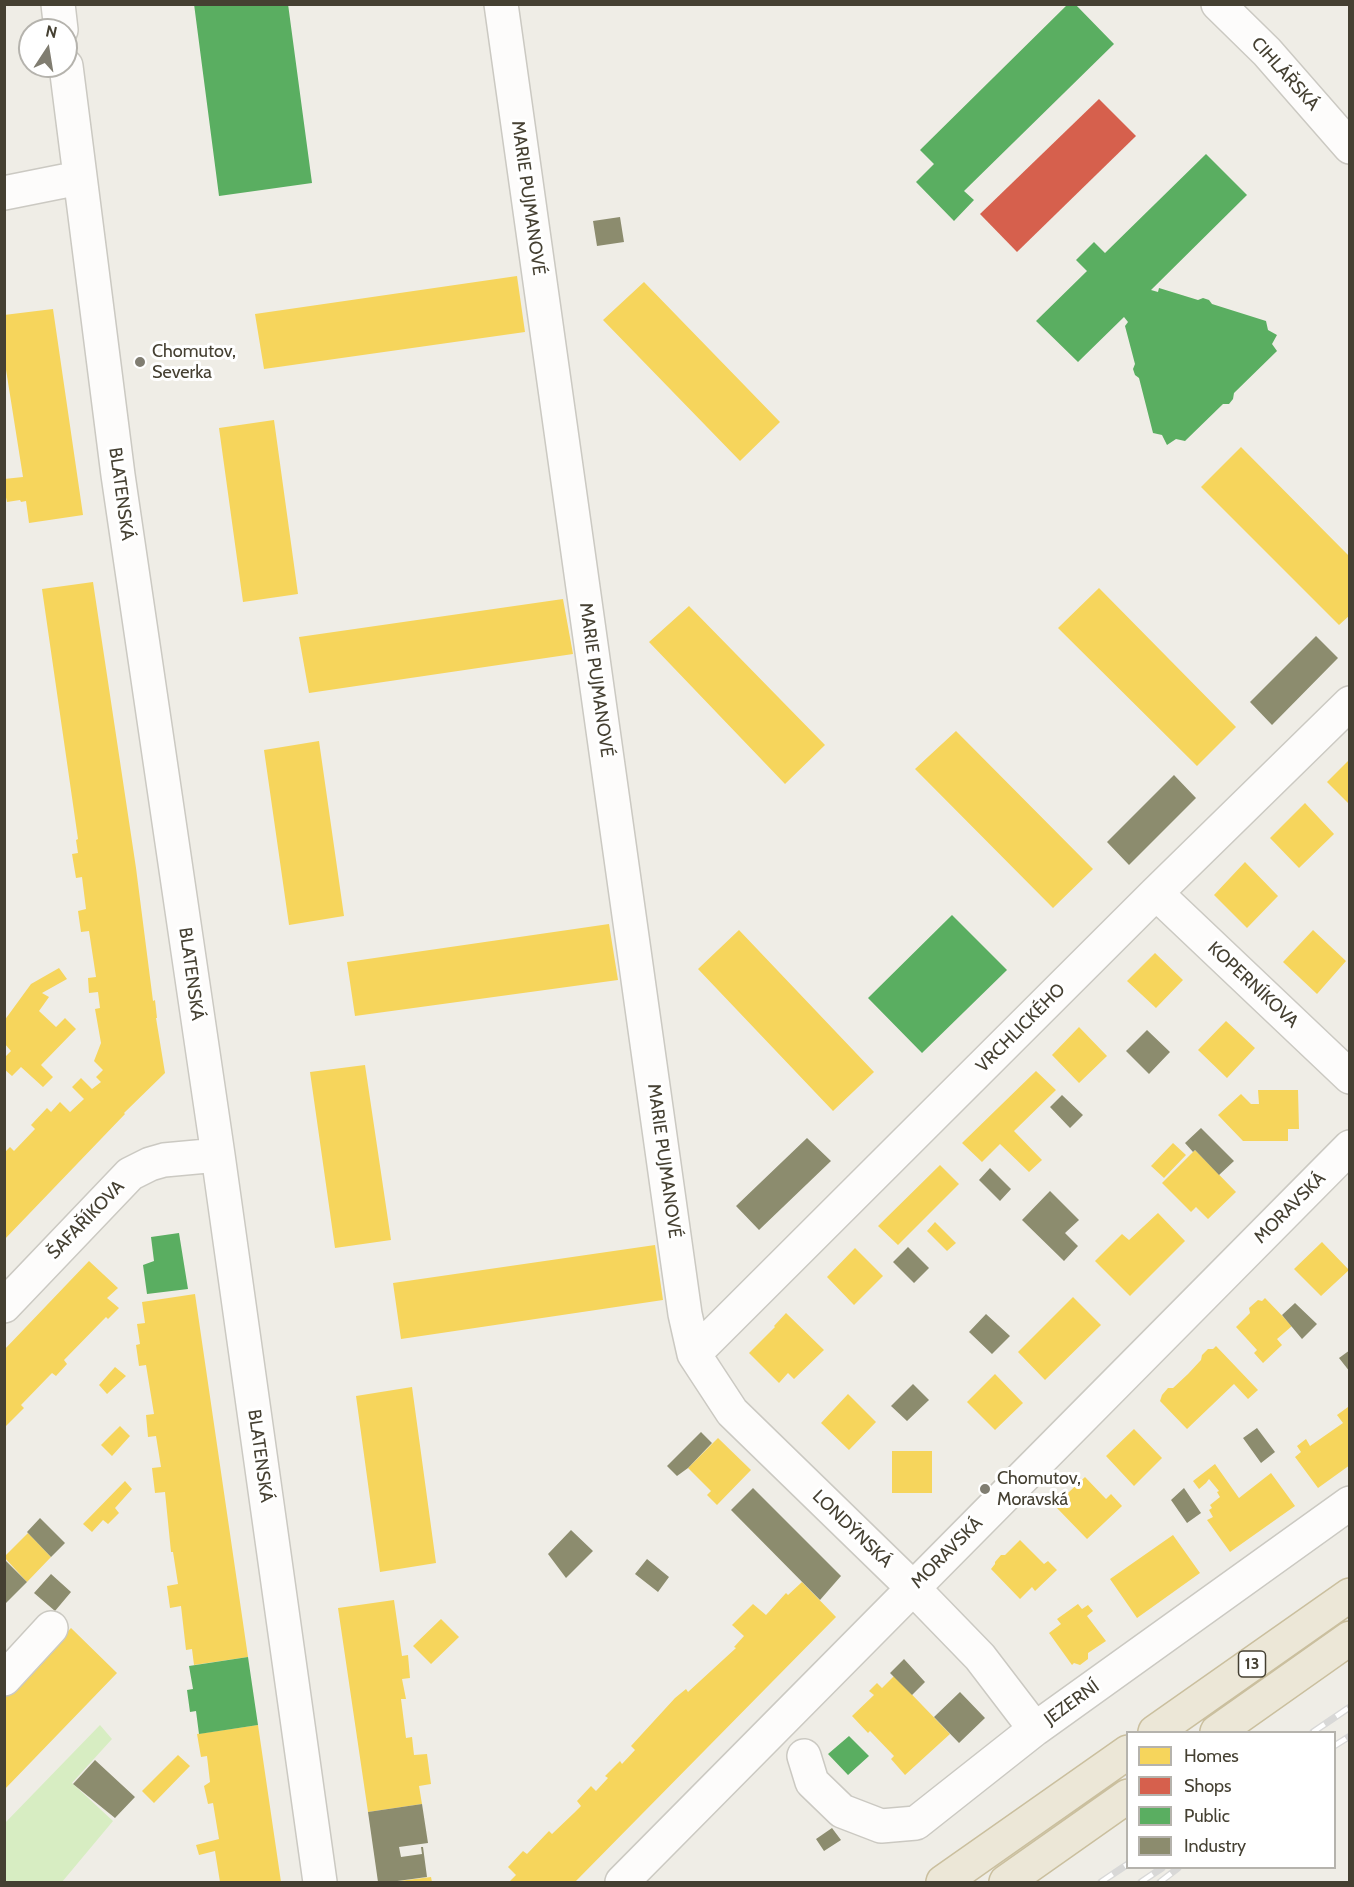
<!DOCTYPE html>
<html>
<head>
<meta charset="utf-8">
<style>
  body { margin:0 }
  #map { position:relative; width:1354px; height:1887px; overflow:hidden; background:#efede6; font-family:Cabin,sans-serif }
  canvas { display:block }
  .frame { position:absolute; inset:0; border:6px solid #454032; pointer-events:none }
  .legend { position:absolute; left:1126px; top:1731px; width:210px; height:138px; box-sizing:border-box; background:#fff; border:2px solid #b5b3ad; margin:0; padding:8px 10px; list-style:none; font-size:18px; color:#454032 }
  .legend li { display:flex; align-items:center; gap:12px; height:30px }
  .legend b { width:30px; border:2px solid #b5b3ad }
  .north { position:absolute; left:18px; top:18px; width:60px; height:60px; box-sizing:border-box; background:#fff; border:2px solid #b5b3ad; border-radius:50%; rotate:12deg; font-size:16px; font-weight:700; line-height:24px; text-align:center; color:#454032 }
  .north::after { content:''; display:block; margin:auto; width:21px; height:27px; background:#807d71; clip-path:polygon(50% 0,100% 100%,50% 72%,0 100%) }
</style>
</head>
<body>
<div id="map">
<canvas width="1354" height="1887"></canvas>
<div class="frame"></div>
<ul class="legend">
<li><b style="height:16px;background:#f6d55c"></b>Homes</li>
<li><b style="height:16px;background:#d6604d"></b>Shops</li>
<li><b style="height:16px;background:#5aae61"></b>Public</li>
<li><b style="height:16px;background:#8c8c6e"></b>Industry</li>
</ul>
<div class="north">N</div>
</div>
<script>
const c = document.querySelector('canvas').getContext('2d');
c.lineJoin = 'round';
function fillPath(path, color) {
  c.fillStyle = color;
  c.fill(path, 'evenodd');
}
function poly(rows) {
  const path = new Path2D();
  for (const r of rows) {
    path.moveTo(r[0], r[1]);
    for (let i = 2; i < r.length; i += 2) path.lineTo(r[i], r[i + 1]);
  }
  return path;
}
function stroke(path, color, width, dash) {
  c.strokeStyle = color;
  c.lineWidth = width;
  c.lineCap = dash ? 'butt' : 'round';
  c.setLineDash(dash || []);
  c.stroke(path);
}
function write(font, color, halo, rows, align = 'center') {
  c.font = font + ' Cabin,sans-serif';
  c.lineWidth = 6;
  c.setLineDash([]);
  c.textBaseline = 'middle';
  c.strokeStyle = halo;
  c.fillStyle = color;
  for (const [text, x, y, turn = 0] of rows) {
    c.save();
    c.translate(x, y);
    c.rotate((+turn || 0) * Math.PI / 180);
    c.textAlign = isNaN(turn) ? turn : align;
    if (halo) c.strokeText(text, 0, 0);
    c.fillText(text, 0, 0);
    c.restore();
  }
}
fillPath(poly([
  [100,1725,112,1739,72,1783,113,1821,62,1882,5,1882,4,1824]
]), '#d7edc2');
fillPath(poly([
  [517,276,525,332,264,369,255,314],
  [644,282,780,422,740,461,603,320],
  [53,309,83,515,29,523,26,501,21,502,20,500,7,502,4,488,4,479,23,477,4,357,4,315],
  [274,420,298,594,243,602,219,428],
  [1241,447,1350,557,1350,615,1339,625,1201,487],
  [93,582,136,868,153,1001,155,1000,157,1018,156,1018,165,1073,124,1113,125,1114,4,1240,4,1153,10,1147,14,1151,35,1129,31,1125,47,1108,51,1112,60,1102,70,1112,84,1099,72,1087,81,1078,92,1089,101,1082,96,1077,103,1070,94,1061,101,1043,95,1009,100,1008,98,992,89,993,88,978,96,977,89,931,81,932,78,911,86,909,82,877,76,878,72,854,78,853,76,840,78,839,42,589],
  [1099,588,1236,727,1197,766,1058,628],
  [563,599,573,654,309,693,299,637],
  [689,606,825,745,785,784,649,642],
  [956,731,1093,869,1053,908,915,769],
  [319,741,344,916,289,925,264,750],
  [1350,759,1350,805,1327,782],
  [1305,803,1334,834,1299,868,1270,838],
  [1245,862,1278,896,1247,928,1214,895],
  [609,924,618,980,355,1016,347,962],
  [739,930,874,1072,833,1111,698,969],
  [1313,930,1346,961,1317,994,1283,962],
  [1155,953,1183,980,1156,1008,1127,981],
  [59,968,67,979,42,993,49,997,39,1011,56,1027,65,1018,76,1029,41,1065,53,1077,43,1087,21,1067,12,1076,4,1069,4,1058,11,1051,4,1043,4,1021,31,984],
  [1226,1021,1255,1048,1227,1078,1198,1050],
  [1079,1027,1107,1056,1079,1083,1052,1055],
  [365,1065,391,1240,335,1248,310,1072],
  [1036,1071,1056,1090,1014,1131,1042,1160,1029,1172,1000,1144,982,1162,962,1143],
  [1258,1090,1298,1090,1299,1129,1288,1129,1288,1141,1243,1141,1218,1115,1241,1094,1251,1104,1259,1104],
  [1173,1143,1186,1155,1164,1178,1151,1166],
  [1195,1150,1236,1192,1208,1219,1196,1207,1191,1212,1162,1183],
  [940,1165,959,1184,898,1245,878,1226],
  [1158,1213,1185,1241,1130,1296,1095,1261,1122,1234,1129,1240],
  [935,1222,956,1243,947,1251,927,1231],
  [1322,1242,1349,1270,1321,1296,1294,1269],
  [655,1245,663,1300,401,1339,393,1283],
  [855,1248,883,1276,854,1305,827,1277],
  [89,1261,118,1288,107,1298,119,1308,108,1319,106,1317,64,1360,67,1364,56,1376,52,1373,21,1405,24,1408,4,1428,4,1350],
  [195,1294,248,1657,194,1665,192,1649,186,1650,181,1606,170,1608,167,1586,178,1584,173,1552,171,1552,165,1492,155,1493,152,1468,161,1467,156,1436,148,1437,146,1415,154,1414,146,1365,139,1366,136,1345,140,1344,137,1324,145,1323,142,1302],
  [1073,1297,1101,1325,1045,1380,1018,1352],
  [1265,1298,1292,1326,1277,1339,1282,1345,1263,1363,1254,1353,1257,1350,1236,1327,1250,1313,1249,1308,1258,1300,1262,1301],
  [786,1313,824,1350,794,1379,788,1373,779,1383,749,1353,775,1327,774,1326],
  [1216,1346,1258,1390,1248,1399,1234,1384,1187,1429,1160,1401,1162,1395,1168,1388,1173,1388,1188,1374,1201,1360,1202,1355,1208,1349,1213,1349],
  [115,1367,126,1376,107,1394,99,1385],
  [995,1374,1023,1403,995,1430,967,1402],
  [412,1387,436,1563,380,1572,356,1396],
  [848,1394,876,1422,849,1450,821,1423],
  [1348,1407,1350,1465,1318,1488,1295,1457,1301,1452,1297,1446,1306,1439,1310,1446,1343,1423,1337,1415],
  [120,1426,130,1436,112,1456,101,1445],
  [1134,1429,1162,1458,1134,1486,1106,1456],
  [718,1438,751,1470,717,1505,707,1495,711,1491,688,1468],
  [892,1451,932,1451,932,1493,892,1493],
  [1215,1464,1239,1498,1271,1473,1295,1506,1230,1552,1207,1520,1213,1517,1209,1510,1212,1508,1210,1505,1220,1497,1217,1492,1219,1491,1209,1479,1206,1483,1199,1489,1193,1481],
  [1085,1477,1106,1499,1111,1494,1122,1506,1087,1539,1055,1506,1057,1505,1057,1499,1065,1491,1069,1492],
  [125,1481,132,1489,115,1508,119,1513,108,1524,103,1520,92,1532,83,1524],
  [28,1533,51,1557,27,1582,4,1557],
  [1173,1535,1200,1573,1137,1618,1110,1579],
  [1020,1540,1044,1564,1048,1561,1057,1570,1035,1591,1032,1587,1020,1599,991,1569,995,1564,995,1562,1001,1555,1005,1555],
  [802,1582,836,1617,575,1882,509,1882,516,1875,508,1867,523,1851,527,1854,549,1831,552,1834,574,1813,581,1806,577,1801,591,1786,596,1791,608,1778,605,1776,620,1761,622,1764,635,1750,631,1746,675,1698,686,1689,688,1692,736,1648,734,1647,744,1636,732,1625,753,1604,766,1615,786,1593,788,1595],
  [394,1600,402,1656,408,1655,410,1678,402,1679,406,1699,401,1699,406,1738,412,1737,414,1755,427,1754,431,1784,419,1786,422,1804,368,1812,338,1608],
  [1078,1604,1082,1609,1088,1605,1093,1611,1087,1616,1106,1641,1088,1653,1088,1659,1080,1665,1074,1663,1072,1665,1049,1633,1061,1624,1057,1619],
  [441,1619,459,1637,431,1664,413,1646],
  [71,1628,117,1673,4,1790,4,1697],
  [894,1676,950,1734,905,1775,891,1759,894,1756,870,1731,868,1733,852,1716,874,1695,869,1691,877,1683,882,1688],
  [258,1725,281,1882,220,1882,215,1851,199,1855,196,1845,219,1839,213,1803,208,1804,204,1786,210,1782,207,1756,201,1757,197,1734],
  [178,1755,190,1766,154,1803,142,1791],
  [431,1877,432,1882,399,1882,399,1881]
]), '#f6d55c');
fillPath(poly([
  [1099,99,1136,136,1017,252,980,214]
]), '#d6604d');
fillPath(poly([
  [194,4,288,4,312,183,219,196],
  [1068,4,1075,4,1114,44,964,191,974,200,954,221,916,182,934,164,920,150],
  [1206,154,1247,195,1151,290,1158,292,1159,288,1198,300,1203,298,1209,300,1212,304,1266,321,1268,330,1277,335,1272,344,1277,351,1234,393,1233,399,1229,404,1223,404,1185,441,1176,439,1167,445,1162,435,1153,433,1139,378,1135,375,1133,369,1135,364,1125,326,1128,322,1124,317,1078,362,1036,321,1087,271,1076,260,1094,242,1105,253],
  [952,915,1007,970,922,1053,868,998],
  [179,1233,188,1289,147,1294,143,1265,154,1261,151,1237],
  [248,1657,258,1725,199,1734,196,1711,190,1712,187,1690,193,1689,189,1666],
  [849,1736,869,1756,848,1775,828,1754]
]), '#5aae61');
fillPath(poly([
  [620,217,624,242,597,246,593,221],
  [1316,636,1338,658,1272,725,1250,702],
  [1174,775,1196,798,1129,865,1107,842],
  [1147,1030,1170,1052,1149,1074,1126,1051],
  [1062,1095,1083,1115,1070,1128,1050,1107],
  [1201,1128,1234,1161,1219,1175,1195,1150,1193,1152,1185,1143],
  [807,1138,831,1161,759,1230,736,1206],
  [990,1168,1011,1189,1000,1201,979,1180],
  [1050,1191,1079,1220,1065,1233,1078,1246,1064,1261,1022,1220],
  [908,1247,929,1268,914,1283,893,1262],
  [1295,1303,1317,1324,1302,1339,1282,1315],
  [986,1314,1010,1336,992,1354,969,1332],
  [1350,1350,1350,1372,1339,1358],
  [913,1384,929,1400,907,1421,891,1406],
  [1257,1428,1275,1452,1261,1463,1243,1438],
  [701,1432,712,1443,688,1468,677,1476,667,1466],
  [753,1488,841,1576,820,1600,731,1510],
  [1184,1488,1201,1513,1187,1523,1171,1500],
  [40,1518,65,1543,51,1557,27,1532],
  [571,1530,593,1551,566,1578,548,1554],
  [4,1559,27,1582,4,1605],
  [647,1559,669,1577,658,1592,635,1574],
  [51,1574,71,1592,55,1611,34,1593],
  [904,1659,925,1682,912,1695,890,1673],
  [960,1692,985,1718,959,1743,934,1717],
  [95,1760,135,1797,115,1818,73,1784],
  [422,1804,428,1843,399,1847,401,1857,422,1854,421,1847,423,1847,427,1877,390,1882,378,1882,368,1812],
  [832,1828,841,1840,824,1851,816,1839]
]), '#8c8c6e');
const minor = poly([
  [58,4,61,30],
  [501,4,685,1314,694,1354,732,1412,913,1588,980,1657,1035,1729],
  [1218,4,1267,52,1350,147],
  [66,66,118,475,218,1155,320,1882],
  [4,193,79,178],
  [1156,893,1350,1077],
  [4,1306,130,1174,150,1164,164,1160,218,1155],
  [694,1354,1156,893,1350,703],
  [4,1679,51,1628],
  [804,1756,812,1782,842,1811,881,1826,916,1823,1035,1729,1350,1503],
  [622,1882,1350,1147]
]);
const highway = poly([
  [1155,1732,1350,1595],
  [1217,1732,1350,1638],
  [943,1882,1128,1752],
  [1006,1882,1128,1796]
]);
stroke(minor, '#cbc9c2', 36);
stroke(highway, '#cabf9e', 36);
stroke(minor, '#fdfcfb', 33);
stroke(highway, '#ece7d7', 33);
const rail = poly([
  [1313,1732,1350,1707],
  [1334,1746,1350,1736],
  [1101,1882,1128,1864],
  [1141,1882,1162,1868],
  [1160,1882,1178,1868]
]);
stroke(rail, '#d8d8d7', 7);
stroke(rail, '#fff', 4.5, [14]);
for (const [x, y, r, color] of [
  [140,362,6,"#807d71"],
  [985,1489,6,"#807d71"]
]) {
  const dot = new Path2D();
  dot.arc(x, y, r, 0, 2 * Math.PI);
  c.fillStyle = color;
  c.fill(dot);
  stroke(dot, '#fff', 2);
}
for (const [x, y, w] of [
  [1252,1664,27]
]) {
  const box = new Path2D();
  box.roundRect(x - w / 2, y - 13, w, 26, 4.5);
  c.fillStyle = '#fff';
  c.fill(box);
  stroke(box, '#454032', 1.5);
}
write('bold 16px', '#454032', null, [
  ["13",1252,1664]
]);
write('18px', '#454032', '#fff', [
  ["CIHLÁŘSKÁ",1285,74,48],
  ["MARIE PUJMANOVÉ",528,198,82],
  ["BLATENSKÁ",121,494,82],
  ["MARIE PUJMANOVÉ",596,680,82],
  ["BLATENSKÁ",191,974,82],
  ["KOPERNÍKOVA",1253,985,43],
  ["VRCHLICKÉHO",1021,1028,-45],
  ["MARIE PUJMANOVÉ",664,1161,82],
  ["MORAVSKÁ",1290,1208,-45],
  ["ŠAFAŘÍKOVA",86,1220,-46],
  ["BLATENSKÁ",260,1456,82],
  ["LONDÝNSKÁ",852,1529,44],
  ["MORAVSKÁ",947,1553,-45],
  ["JEZERNÍ",1072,1703,-36]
]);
write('18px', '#454032', '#fff', [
  ["Chomutov,",152,352],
  ["Severka",152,373],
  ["Chomutov,",997,1479],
  ["Moravská",997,1500]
], 'left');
</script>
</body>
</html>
